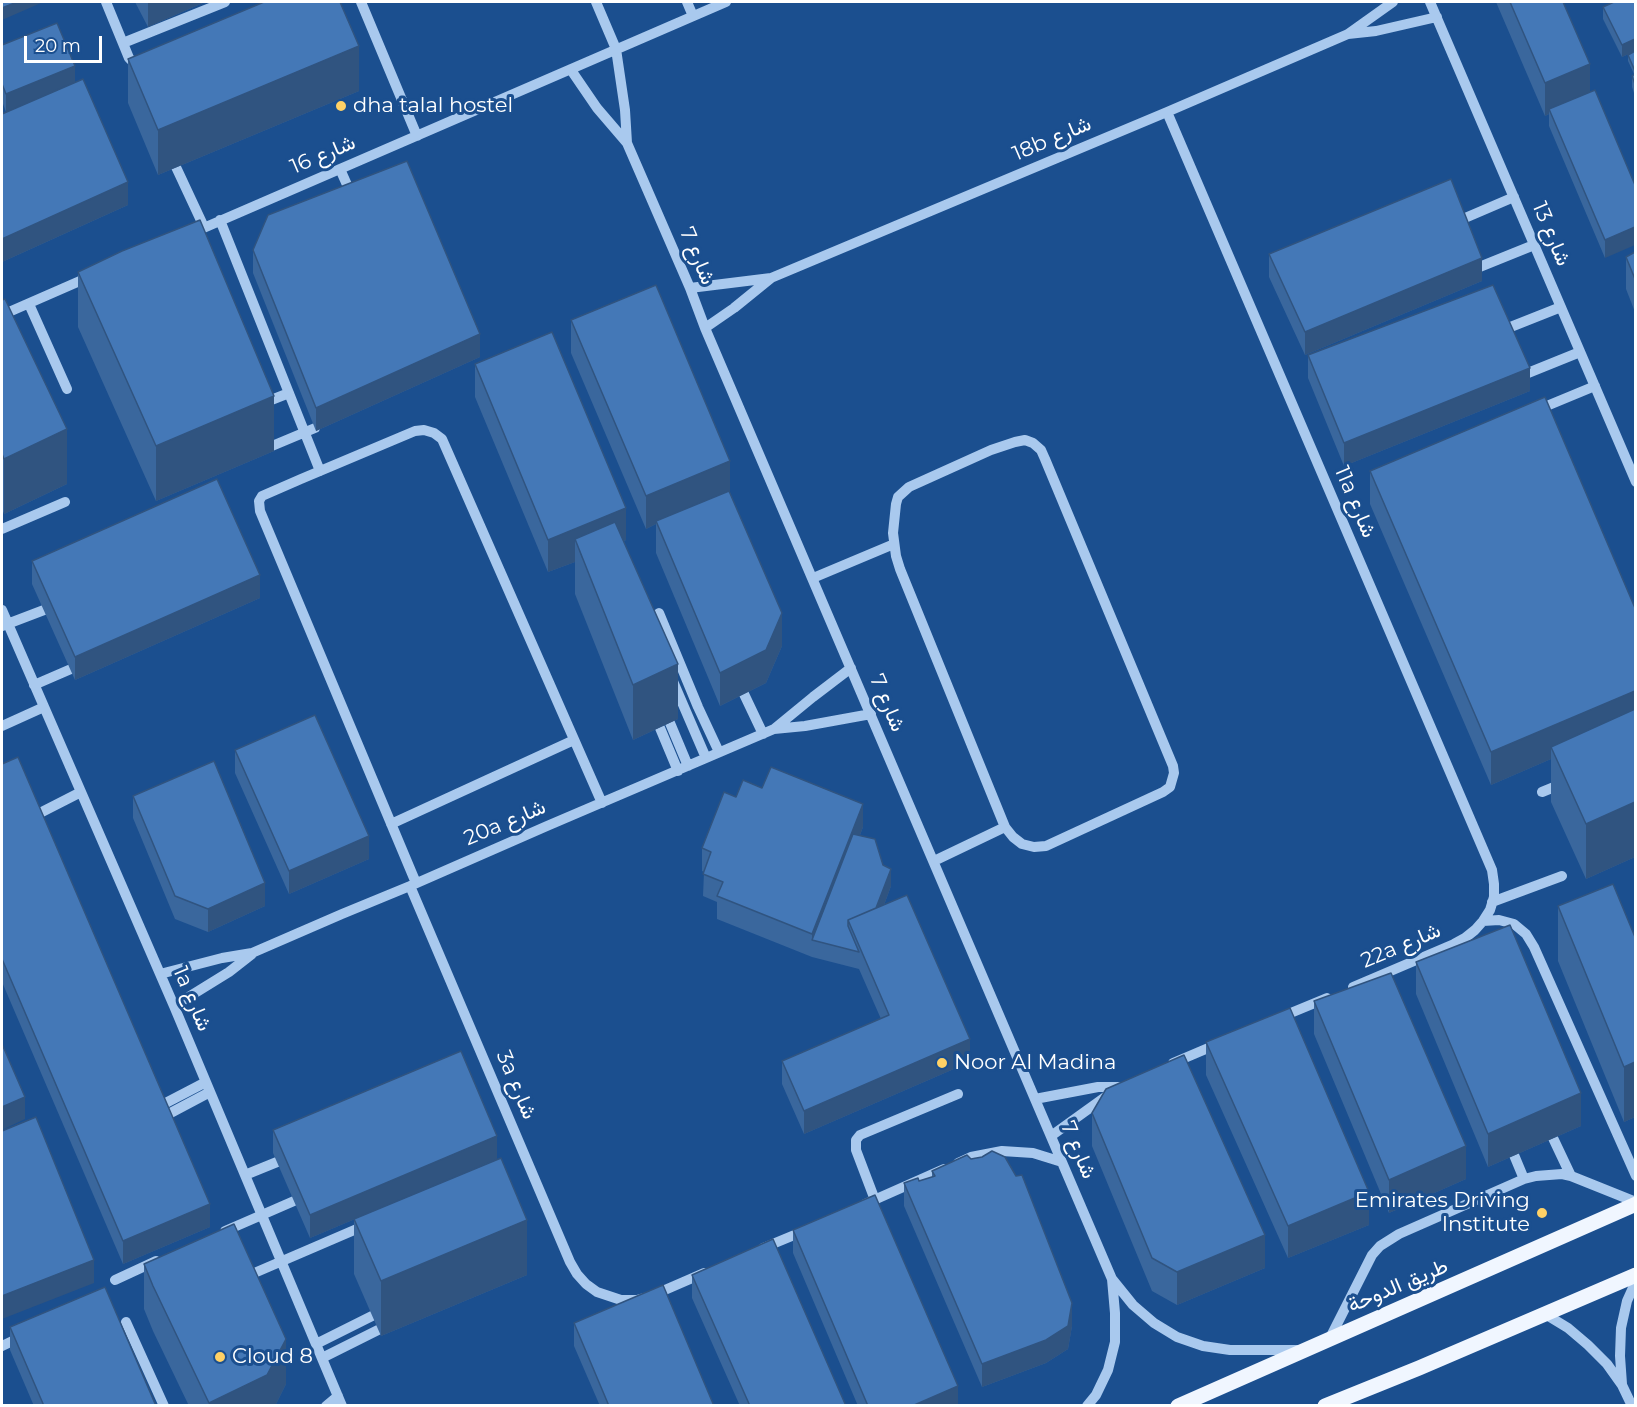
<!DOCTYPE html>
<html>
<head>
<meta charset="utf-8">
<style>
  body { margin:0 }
  #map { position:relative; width:1637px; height:1407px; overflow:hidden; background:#1b4f8f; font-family:Montserrat,sans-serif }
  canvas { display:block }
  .frame { position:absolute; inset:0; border:3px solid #fff; pointer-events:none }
  .scale { position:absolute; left:24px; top:36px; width:78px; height:27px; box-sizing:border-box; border:3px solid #fff; border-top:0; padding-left:8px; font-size:18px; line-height:21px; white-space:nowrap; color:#fff; -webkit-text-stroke:4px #1b4f8f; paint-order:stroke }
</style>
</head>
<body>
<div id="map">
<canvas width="1637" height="1407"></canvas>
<div class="frame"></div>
<div class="scale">20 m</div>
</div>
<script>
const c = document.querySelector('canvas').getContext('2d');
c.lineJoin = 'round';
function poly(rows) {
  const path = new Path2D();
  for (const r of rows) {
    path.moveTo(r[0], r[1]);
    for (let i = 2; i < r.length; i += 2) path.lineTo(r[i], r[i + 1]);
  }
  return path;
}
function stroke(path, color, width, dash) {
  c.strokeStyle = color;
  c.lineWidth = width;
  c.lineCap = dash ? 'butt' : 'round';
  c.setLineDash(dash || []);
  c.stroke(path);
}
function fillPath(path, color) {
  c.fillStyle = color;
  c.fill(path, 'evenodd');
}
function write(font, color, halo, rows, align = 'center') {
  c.font = font + ' Montserrat,Vazirmatn,sans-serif';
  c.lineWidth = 6;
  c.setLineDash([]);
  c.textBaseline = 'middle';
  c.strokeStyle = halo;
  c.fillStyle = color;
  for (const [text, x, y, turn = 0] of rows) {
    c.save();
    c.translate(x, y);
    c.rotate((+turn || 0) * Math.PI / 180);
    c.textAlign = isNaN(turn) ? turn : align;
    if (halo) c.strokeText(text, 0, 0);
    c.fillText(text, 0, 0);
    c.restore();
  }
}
stroke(poly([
  [106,2,129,58,132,61,142,61],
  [361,2,417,136],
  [596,2,616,49,625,110,627,143],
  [687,2,693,16],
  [1430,2,1636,482],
  [1348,34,1376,31,1437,17],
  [123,43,225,2],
  [571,70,597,108,627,143,690,288,705,328,1112,1279,1133,1305,1154,1323,1177,1337,1203,1346,1230,1350,1300,1350],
  [1167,112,1492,870,1494,884,1494,897,1490,910,1483,921,1475,930,1465,938,1454,944,1353,987],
  [176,167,204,227],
  [340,169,352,196],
  [220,220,320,471],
  [1458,221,1514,197],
  [192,233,726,2],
  [1477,268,1534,245],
  [690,288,771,278],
  [29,304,67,389],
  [2,315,89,277],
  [705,328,734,308,771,278,1167,112,1348,34,1393,2],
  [1503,330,1561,307],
  [1523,375,1580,352],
  [261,404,289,393],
  [1537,410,1595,386],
  [1025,440,1033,443,1041,450,1045,459,1173,766,1174,773,1170,787,1163,792,1046,846,1034,847,1022,844,1013,837,1005,827,900,569,896,556,893,533,896,504,898,497,909,487,991,450,1015,442,1025,440],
  [272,446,315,428],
  [2,529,65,502],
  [813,578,894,544],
  [2,610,174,1006,342,1406],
  [659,613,698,707,719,752],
  [2,626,44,610],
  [672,679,706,758],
  [34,685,71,669],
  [744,694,763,734],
  [670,723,688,766],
  [2,726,44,707],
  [660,728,678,771],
  [774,729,813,697,851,668],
  [1542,792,1564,783],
  [34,816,81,792],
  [391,824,574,740],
  [934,861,1005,827],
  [416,883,260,511,259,501,262,496,301,479,415,431,424,430,434,433,442,439,602,803],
  [410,886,570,1262,577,1274,586,1284,597,1292,621,1300,637,1300,651,1296,704,1273],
  [1492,902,1562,876],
  [1483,921,1499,920,1514,924,1526,934,1534,947,1636,1176],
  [160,974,222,958,252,953,342,914,410,886,547,826,774,729,805,726,871,714],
  [174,1006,229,972,252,954],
  [1281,1017,1327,998],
  [1173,1063,1220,1043],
  [1035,1099,1098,1087,1118,1087],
  [158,1107,206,1082],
  [163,1117,210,1092],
  [1051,1136,1108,1095],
  [1553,1138,1571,1176],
  [1514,1155,1524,1179],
  [958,1163,971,1157,1002,1151,1033,1153,1062,1162],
  [245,1175,277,1162],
  [875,1200,856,1150,856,1140,860,1135,958,1094],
  [865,1204,944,1169],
  [225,1231,294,1201],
  [763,1248,804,1231],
  [245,1277,366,1225],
  [115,1280,156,1261],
  [1545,1314,1568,1328,1588,1345,1607,1364,1622,1385,1632,1406],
  [126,1322,164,1406],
  [1330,1338,1372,1255,1380,1246,1399,1234,1524,1179,1536,1176,1562,1174,1571,1176,1636,1202],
  [316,1344,372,1316],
  [2,1346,23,1336],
  [322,1358,378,1330],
  [1622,1384,1620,1356,1621,1328,1627,1301,1636,1281],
  [326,1406,338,1396],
  [1087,1406,1096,1395,1108,1370,1115,1342,1115,1313,1112,1279]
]), '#a9c9ee', 10);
stroke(poly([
  [1178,1406,1636,1204],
  [1325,1406,1419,1368,1636,1275]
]), '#f0f6ff', 15);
fillPath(poly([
  [135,2,205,2,148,27],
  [1496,2,1563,2,1590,92,1635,185,1605,258,1549,126,1549,114,1545,116],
  [1635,2,1635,51,1622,57,1603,19,1603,7],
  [2,45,75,82,128,205,2,262,2,114,6,112,2,101],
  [1635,51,1635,96,1632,87,1632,76,1634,74,1628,61,1628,55],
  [128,59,359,91,158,175,128,103],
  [253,250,480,357,316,431,253,273],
  [1635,252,1635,312,1626,289,1626,257],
  [1269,254,1482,281,1305,355,1269,277],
  [78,272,274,451,156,501,78,327],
  [2,300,67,484,4,514,2,509],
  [571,320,730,493,782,646,766,683,720,706,656,553,656,524,646,529,571,353],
  [1308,355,1530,391,1344,466,1308,378],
  [475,364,626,540,624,541,678,719,633,740,575,594,575,562,548,572,475,397],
  [1370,471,1635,608,1635,857,1586,879,1551,802,1551,759,1491,785,1370,504],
  [32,561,260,598,75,680,32,584],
  [235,750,369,859,289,894,235,773],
  [2,764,210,1227,123,1264,2,982],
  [133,796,265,906,208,932,175,919,133,818],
  [736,797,863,827,860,835,891,886,884,905,970,1062,804,1134,782,1084,782,1061,881,1019,859,969,812,957,717,919,717,902,703,896,704,872,702,871,702,848],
  [1558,906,1635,937,1635,1117,1624,1122,1558,961],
  [1416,962,1581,1126,1488,1167,1416,994],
  [1314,1001,1466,1179,1389,1213,1314,1034],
  [1206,1042,1369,1225,1288,1258,1206,1075],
  [1092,1113,1265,1268,1177,1305,1152,1291,1092,1146],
  [273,1130,497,1159,310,1238,273,1153],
  [932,1171,1072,1326,1068,1349,1046,1363,982,1387,904,1206,904,1183,919,1181,932,1177],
  [354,1219,527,1275,381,1336,354,1274],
  [793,1230,958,1406,858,1406,793,1253],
  [144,1264,286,1384,275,1406,189,1406,153,1331,144,1309],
  [692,1275,846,1406,740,1406,692,1298],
  [574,1323,714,1406,600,1406,574,1346],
  [10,1327,156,1406,34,1406,10,1350]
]), '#3a679d');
fillPath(poly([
  [17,2,41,2,41,3,2,20,2,8],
  [148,2,205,2,148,27],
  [1635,39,1635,51,1622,57,1622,45],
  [359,46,359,91,158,175,158,130],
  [1590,64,1590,97,1549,109,1549,114,1545,116,1545,83],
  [75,66,75,84,6,112,6,94],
  [128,182,128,205,2,262,2,239],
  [1635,227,1635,245,1605,258,1605,240],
  [1482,258,1482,281,1305,355,1305,332],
  [480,334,480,357,316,431,316,408],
  [1530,368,1530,391,1344,466,1344,443],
  [274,396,274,451,156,501,156,446],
  [67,429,67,484,4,514,4,459],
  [730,461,730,493,656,521,656,524,646,529,646,496],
  [626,508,626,540,582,558,575,539,575,562,548,572,548,540],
  [260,575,260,598,75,680,75,657],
  [782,613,782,646,766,683,720,706,720,673],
  [678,664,678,719,633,740,633,685],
  [3,668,3,723,2,724,2,669],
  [1635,691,1635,724,1551,747,1551,759,1491,785,1491,752],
  [1635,802,1635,857,1586,879,1586,824],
  [863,804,863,827,818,941,812,940,812,934],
  [369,836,369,859,289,894,289,871],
  [891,869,891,886,874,932,874,914],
  [265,883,265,906,208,932,208,909],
  [970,1039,970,1062,804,1134,804,1111],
  [1635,1062,1635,1117,1624,1122,1624,1067],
  [1581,1093,1581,1126,1488,1167,1488,1134],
  [25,1097,25,1119,2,1130,2,1107],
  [497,1136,497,1159,310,1238,310,1215],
  [1466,1146,1466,1179,1389,1213,1389,1180],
  [1369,1192,1369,1225,1288,1258,1288,1226],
  [210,1204,210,1227,123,1264,123,1241],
  [527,1220,527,1275,381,1336,381,1281],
  [1265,1235,1265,1268,1177,1305,1177,1272],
  [94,1260,94,1283,2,1319,2,1296],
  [1072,1303,1072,1326,1068,1349,1046,1363,982,1387,982,1364],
  [286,1339,286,1384,275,1406,209,1406,209,1403],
  [958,1386,958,1406,912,1406]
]), '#305480');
const building = poly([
  [2,2,17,2,2,8,2,2],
  [264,2,340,2,359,46,158,130,128,59,264,2],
  [1510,2,1563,2,1590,64,1545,83,1510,2],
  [1614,2,1635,2,1635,39,1622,45,1603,7,1614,2],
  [57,23,75,66,6,94,2,84,2,45,57,23],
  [1635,51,1635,71,1628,55,1635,51],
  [1635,74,1635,84,1632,76,1635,74],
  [83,79,128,182,2,239,2,114,83,79],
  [1595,90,1635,185,1635,227,1605,240,1549,109,1595,90],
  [407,161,480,334,316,408,253,250,268,215,407,161],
  [1451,179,1482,258,1305,332,1269,254,1451,179],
  [200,220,274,396,156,446,78,272,122,251,200,220],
  [1635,252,1635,279,1626,257,1635,252],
  [656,285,730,461,646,496,571,320,656,285],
  [1493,285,1530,368,1344,443,1308,355,1493,285],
  [5,299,67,429,4,459,2,454,2,300,5,299],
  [552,332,626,508,548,540,475,364,552,332],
  [1545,397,1635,608,1635,691,1491,752,1370,471,1545,397],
  [217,479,260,575,75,657,32,561,217,479],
  [729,491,782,613,766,650,720,673,656,521,729,491],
  [615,522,678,664,633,685,575,539,615,522],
  [1635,709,1635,802,1586,824,1551,747,1635,709],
  [315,715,369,836,289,871,235,750,315,715],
  [18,757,210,1204,123,1241,2,959,2,764,18,757],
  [214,761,265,883,208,909,175,896,133,796,214,761],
  [771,767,863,804,812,934,717,896,723,882,703,874,711,852,702,848,724,792,736,797,743,780,762,788,771,767],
  [853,834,875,839,883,865,891,869,876,908,848,920,848,926,859,952,812,940,853,834],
  [1613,884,1635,937,1635,1062,1624,1067,1558,906,1613,884],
  [907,895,970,1039,804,1111,782,1061,889,1015,848,920,907,895],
  [1510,925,1581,1093,1488,1134,1416,962,1510,925],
  [1391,973,1466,1146,1389,1180,1314,1001,1391,973],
  [1290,1008,1369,1192,1288,1226,1206,1042,1290,1008],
  [2,1044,25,1097,2,1107,2,1044],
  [461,1051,497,1136,310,1215,273,1130,461,1051],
  [1184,1055,1265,1235,1177,1272,1152,1258,1092,1113,1106,1089,1184,1055],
  [36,1117,94,1260,2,1296,2,1131,36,1117],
  [992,1151,1005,1157,1016,1176,1022,1175,1072,1303,1068,1326,1046,1340,982,1364,904,1183,918,1178,919,1181,935,1176,932,1171,967,1155,971,1159,982,1157,992,1151],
  [501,1158,527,1220,381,1281,354,1219,501,1158],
  [875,1195,958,1386,912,1406,868,1406,793,1230,875,1195],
  [234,1224,286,1339,267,1375,209,1403,153,1286,144,1264,234,1224],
  [773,1239,846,1406,750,1406,692,1275,773,1239],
  [663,1285,714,1406,609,1406,574,1323,663,1285],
  [105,1287,156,1406,44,1406,10,1327,105,1287]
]);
fillPath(building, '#4478b7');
stroke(building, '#305480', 1.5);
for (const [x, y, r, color] of [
  [341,106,6,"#ffd166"],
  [942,1063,6,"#ffd166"],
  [1542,1213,6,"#ffd166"],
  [220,1357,6,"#ffd166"]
]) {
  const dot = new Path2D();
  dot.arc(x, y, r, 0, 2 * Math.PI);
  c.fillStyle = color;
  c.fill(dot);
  stroke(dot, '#1b4f8f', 2);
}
write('21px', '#fff', '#1b4f8f', [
  ["dha talal hostel",353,106],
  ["Noor Al Madina",954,1063],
  ["Emirates Driving",1530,1201,"right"],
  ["Institute",1530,1225,"right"],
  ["Cloud 8",232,1357]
], 'left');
write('21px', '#fff', '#1b4f8f', [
  ["18b شارع",1052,139,-23],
  ["شارع 16",323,155,-23],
  ["شارع 13",1551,234,67],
  ["شارع 7",697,256,67],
  ["11a شارع",1355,502,67],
  ["شارع 7",887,703,67],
  ["20a شارع",505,823,-23],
  ["22a شارع",1401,946,-23],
  ["1a شارع",192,999,67],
  ["3a شارع",516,1085,67],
  ["شارع 7",1078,1150,67],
  ["طريق الدوحة",1398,1286,-23]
]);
</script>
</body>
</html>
